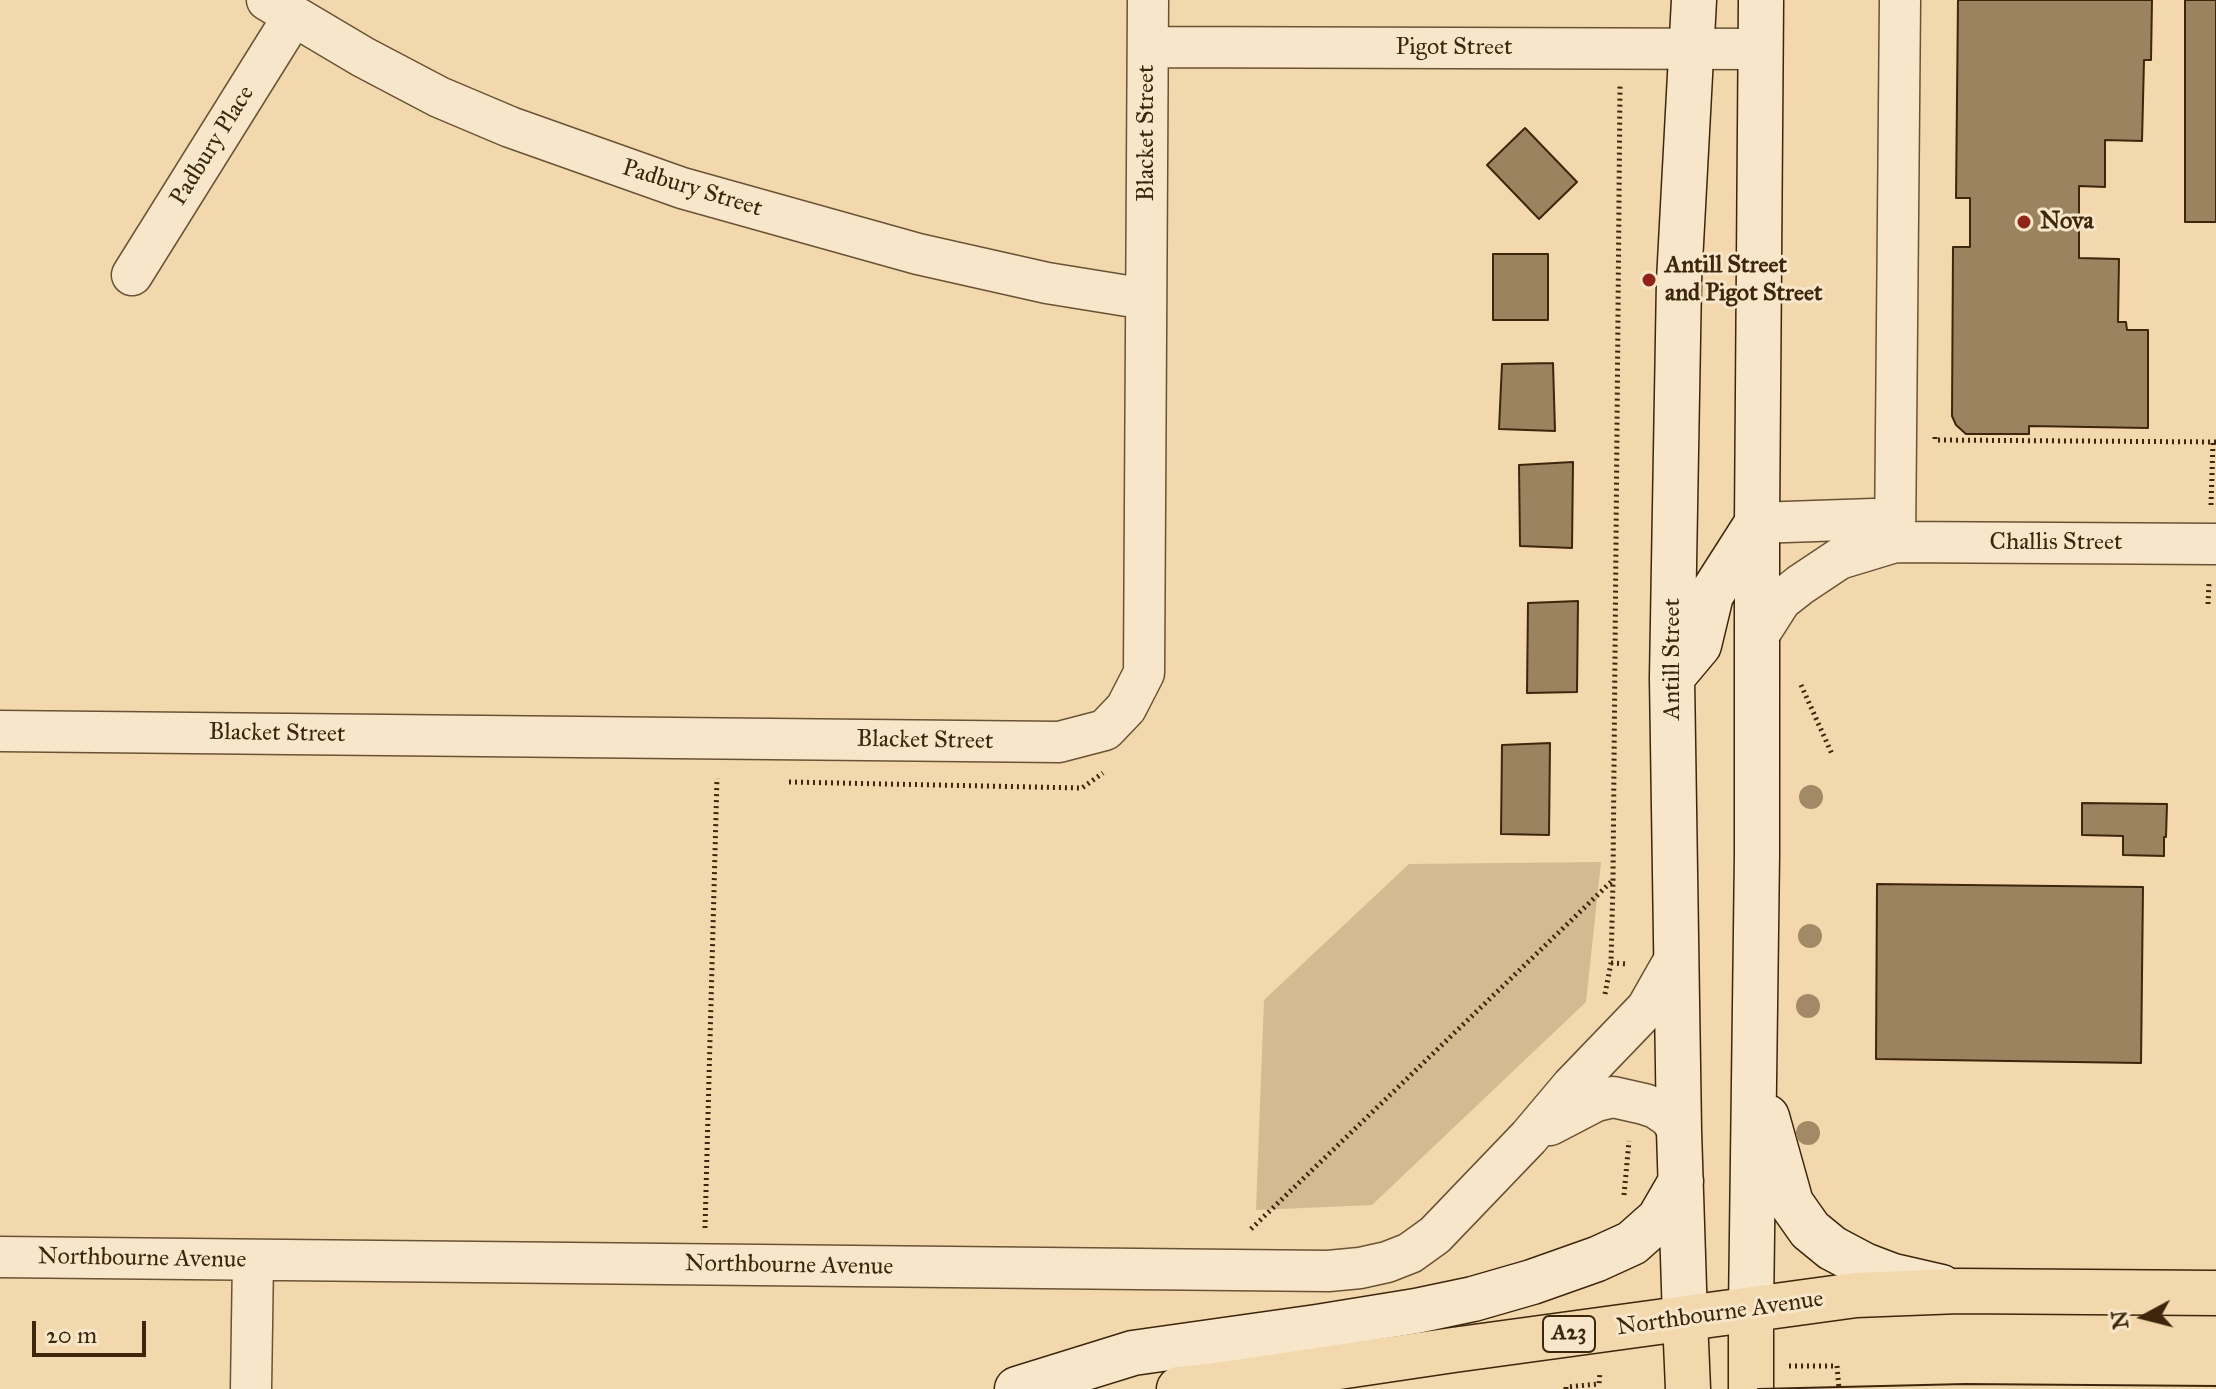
<!DOCTYPE html>
<html>
<head>
<meta charset="utf-8">
<style>
  body { margin:0 }
  #map { position:relative; width:2216px; height:1389px; overflow:hidden; background:#f2d8ac; font-family:"IM FELL Great Primer",serif }
  canvas { display:block }
  .north { position:absolute; left:2104px; top:1277px; width:80px; height:80px; -webkit-text-stroke:6px #f7e6c9; paint-order:stroke; rotate:263deg; font-size:22px; font-weight:700; line-height:32px; text-align:center; color:#3d260c }
  .north::after { content:''; display:block; margin:auto; width:28px; height:36px; background:#3d260c; clip-path:polygon(50% 0,100% 100%,50% 72%,0 100%) }
  .scale { position:absolute; left:32px; top:1321px; width:114px; height:36px; box-sizing:border-box; border:4px solid #3d260c; border-top:0; padding-left:10px; font-size:24px; line-height:28px; white-space:nowrap; color:#3d260c; -webkit-text-stroke:6px #f7e6c9; paint-order:stroke }
</style>
</head>
<body>
<div id="map">
<canvas width="2216" height="1389"></canvas>
<div class="north">N</div>
<div class="scale">20 m</div>
</div>
<script>
const c = document.querySelector('canvas').getContext('2d');
c.lineJoin = 'round';
function fillPath(path, color) {
  c.fillStyle = color;
  c.fill(path, 'evenodd');
}
function poly(rows) {
  const path = new Path2D();
  for (const r of rows) {
    path.moveTo(r[0], r[1]);
    for (let i = 2; i < r.length; i += 2) path.lineTo(r[i], r[i + 1]);
  }
  return path;
}
function stroke(path, color, width, dash) {
  c.strokeStyle = color;
  c.lineWidth = width;
  c.lineCap = dash ? 'butt' : 'round';
  c.setLineDash(dash || []);
  c.stroke(path);
}
function write(font, color, halo, rows, align = 'center') {
  c.font = font + ' "IM FELL Great Primer",serif';
  c.lineWidth = 6;
  c.setLineDash([]);
  c.textBaseline = 'middle';
  c.strokeStyle = halo;
  c.fillStyle = color;
  for (const [text, x, y, turn = 0] of rows) {
    c.save();
    c.translate(x, y);
    c.rotate((+turn || 0) * Math.PI / 180);
    c.textAlign = isNaN(turn) ? turn : align;
    if (halo) c.strokeText(text, 0, 0);
    c.fillText(text, 0, 0);
    c.restore();
  }
}
fillPath(poly([
  [1601,862,1586,1002,1372,1205,1256,1210,1264,1000,1409,864]
]), '#d3ba91');
const building = poly([
  [1958,0,2152,0,2151,60,2144,60,2142,141,2105,140,2105,187,2079,186,2079,258,2119,259,2118,322,2126,322,2127,330,2148,330,2148,428,2029,426,2029,434,1966,434,1956,425,1952,416,1953,247,1970,247,1970,198,1956,198,1958,0],
  [2185,0,2216,0,2216,222,2185,222,2185,0],
  [1525,128,1577,182,1539,219,1487,165,1525,128],
  [1493,254,1548,254,1548,320,1493,320,1493,254],
  [1553,363,1555,431,1499,429,1502,364,1553,363],
  [1573,462,1572,548,1520,546,1519,465,1573,462],
  [1578,601,1577,692,1527,693,1528,603,1578,601],
  [1550,743,1549,835,1501,834,1502,745,1550,743],
  [2082,803,2167,804,2166,837,2164,837,2164,856,2123,855,2123,836,2082,835,2082,803],
  [1877,884,2143,887,2141,1063,1876,1059,1877,884]
]);
fillPath(building, '#9b835f');
stroke(building, '#3d260c', 2);
const minor = poly([
  [267,0,363,57,439,97,510,127,682,188,918,254,1047,283,1146,299],
  [1148,47,1760,49],
  [132,275,293,17],
  [1757,523,1873,519,1895,542],
  [1895,542,1900,0],
  [1758,636,1781,600,1800,585,1839,559,1895,542,2216,544],
  [0,731,1059,742,1105,730,1126,708,1144,673,1148,0],
  [1550,1125,1596,1101,1613,1097,1644,1104,1656,1108,1669,1117,1679,1131],
  [0,1257,1328,1271,1360,1268,1387,1262,1410,1253,1435,1235,1529,1137,1572,1086,1647,1008,1676,957],
  [251,1389,253,1260]
]);
const secondary = poly([
  [1673,676,1699,645,1711,595,1757,523],
  [1767,1117,1791,1203,1810,1230,1832,1248,1864,1265,1893,1276,1941,1287],
  [1751,1310,1757,854,1757,523,1761,0],
  [1685,1319,1679,1131,1672,678,1679,281,1694,0],
  [1017,1389,1133,1353,1317,1327,1416,1311,1473,1299,1532,1282,1597,1259,1632,1243,1659,1219,1681,1181]
]);
const trunk = poly([
  [1751,1310,1751,1389],
  [1685,1319,1688,1389],
  [1179,1389,1210,1386,1453,1350,1856,1295,1959,1291,2216,1293]
]);
stroke(minor, '#6a5234', 43);
stroke(secondary, '#3d260c', 47);
stroke(trunk, '#3d260c', 47);
stroke(poly([
  [1935,437,1935,440,2216,442],
  [2211,505,2213,442],
  [2208,604,2209,583],
  [1801,685,1832,754],
  [789,782,1082,788,1103,773],
  [1611,963,1629,964],
  [1605,994,1611,963,1613,880,1620,85],
  [1624,1195,1629,1141],
  [705,1228,717,778],
  [1251,1229,1612,881],
  [1789,1366,1837,1366,1839,1389],
  [1566,1389,1566,1387,1599,1384,1600,1372]
]), '#3d260c', 5, [2, 4]);
stroke(minor, '#f7e6c9', 40);
stroke(secondary, '#f7e6c9', 44);
stroke(trunk, '#f2d8ac', 44);
stroke(poly([
  [1758,1389,1965,1384,2216,1386]
]), '#3d260c', 2);
c.fillStyle = '#a38a66';
for (const [x, y] of [
  [1811,797],
  [1810,936],
  [1808,1006],
  [1808,1133]
]) {
  c.beginPath();
  c.arc(x, y, 12, 0, 2 * Math.PI);
  c.fill();
}
for (const [x, y, r, color] of [
  [2024,222,8,"#8f2418"],
  [1649,280,8,"#8f2418"]
]) {
  const dot = new Path2D();
  dot.arc(x, y, r, 0, 2 * Math.PI);
  c.fillStyle = color;
  c.fill(dot);
  stroke(dot, '#f7e6c9', 3);
}
for (const [x, y, w] of [
  [1569,1334,52]
]) {
  const box = new Path2D();
  box.roundRect(x - w / 2, y - 18, w, 36, 6);
  c.fillStyle = '#f7e6c9';
  c.fill(box);
  stroke(box, '#3d260c', 2);
}
write('bold 22px', '#3d260c', null, [
  ["A23",1569,1334]
]);
write('24px', '#3d260c', '#f7e6c9', [
  ["Pigot Street",1454,48],
  ["Blacket Street",1147,133,-90],
  ["Padbury Place",213,146,-58],
  ["Padbury Street",692,189,17],
  ["Challis Street",2056,543],
  ["Antill Street",1673,659,-90],
  ["Blacket Street",277,734,1],
  ["Blacket Street",925,741,1],
  ["Northbourne Avenue",142,1259,1],
  ["Northbourne Avenue",789,1266,1],
  ["Northbourne Avenue",1720,1314,-8]
]);
write('bold 24px', '#3d260c', '#f7e6c9', [
  ["Nova",2040,222],
  ["Antill Street",1665,266],
  ["and Pigot Street",1665,294]
], 'left');
</script>
</body>
</html>
